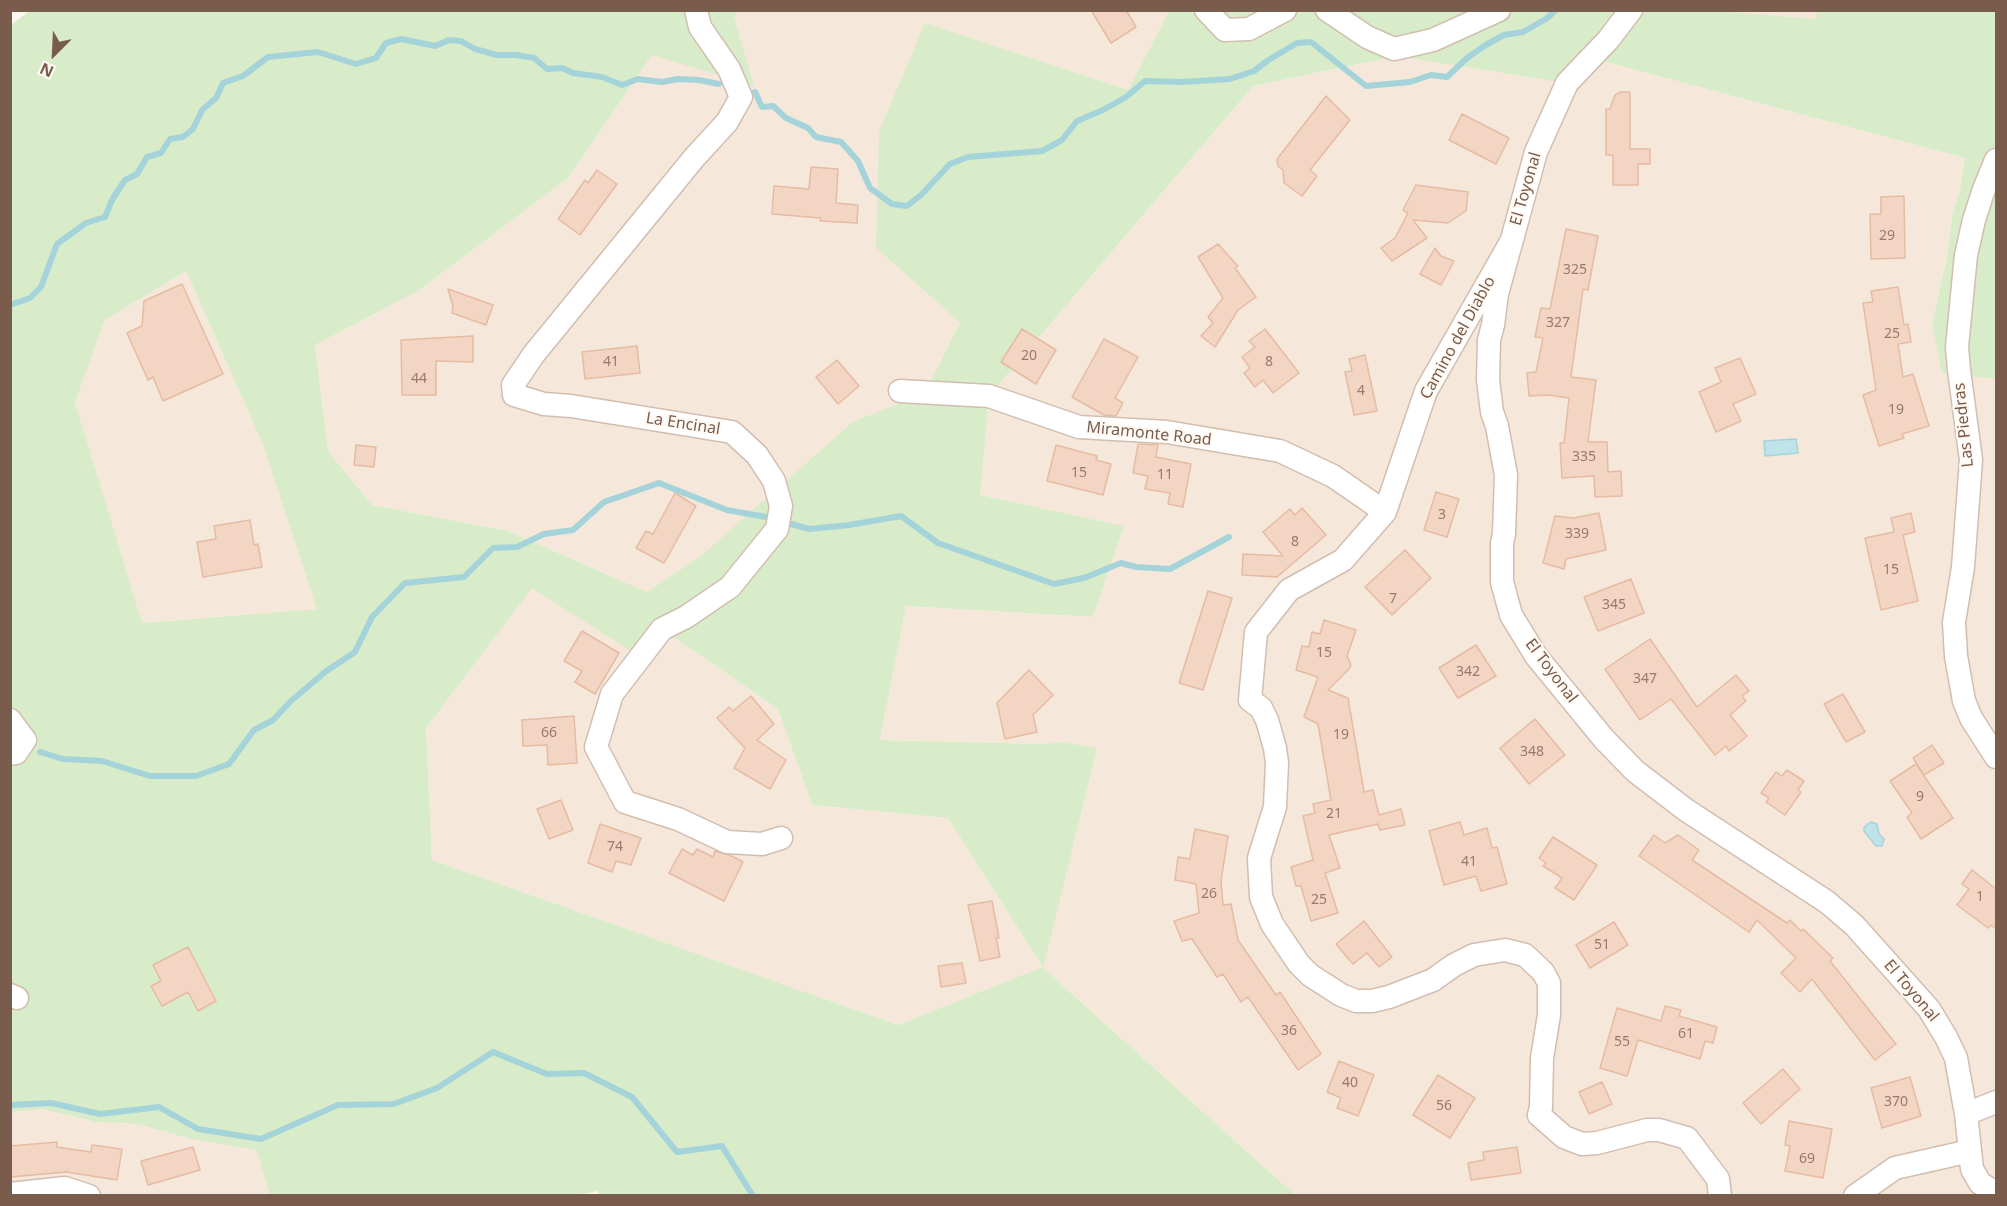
<!DOCTYPE html>
<html>
<head>
<meta charset="utf-8">
<style>
  body { margin:0 }
  #map { position:relative; width:2007px; height:1206px; overflow:hidden; background:#fdf6ec; font-family:"Noto Sans",sans-serif }
  canvas { display:block }
  .frame { position:absolute; inset:0; border:12px solid #7a5c4d; pointer-events:none }
  .north { position:absolute; left:24px; top:24px; width:60px; height:60px; -webkit-text-stroke:4px #fffaf3; paint-order:stroke; rotate:204deg; font-size:16px; font-weight:700; line-height:24px; text-align:center; color:#7a5c4d }
  .north::after { content:''; display:block; margin:auto; width:21px; height:27px; background:#7a5c4d; clip-path:polygon(50% 0,100% 100%,50% 72%,0 100%) }
</style>
</head>
<body>
<div id="map">
<canvas width="2007" height="1206"></canvas>
<div class="frame"></div>
<div class="north">N</div>
</div>
<script>
const c = document.querySelector('canvas').getContext('2d');
c.lineJoin = 'round';
function fillPath(path, color) {
  c.fillStyle = color;
  c.fill(path, 'evenodd');
}
function poly(rows) {
  const path = new Path2D();
  for (const r of rows) {
    path.moveTo(r[0], r[1]);
    for (let i = 2; i < r.length; i += 2) path.lineTo(r[i], r[i + 1]);
  }
  return path;
}
function stroke(path, color, width, dash) {
  c.strokeStyle = color;
  c.lineWidth = width;
  c.lineCap = dash ? 'butt' : 'round';
  c.setLineDash(dash || []);
  c.stroke(path);
}
function write(font, color, halo, rows, align = 'center') {
  c.font = font + ' "Noto Sans",sans-serif';
  c.lineWidth = 4.5;
  c.setLineDash([]);
  c.textBaseline = 'middle';
  c.strokeStyle = halo;
  c.fillStyle = color;
  for (const [text, x, y, turn = 0] of rows) {
    c.save();
    c.translate(x, y);
    c.rotate((+turn || 0) * Math.PI / 180);
    c.textAlign = isNaN(turn) ? turn : align;
    if (halo) c.strokeText(text, 0, 0);
    c.fillText(text, 0, 0);
    c.restore();
  }
}
fillPath(poly([
  [738,11,1169,11,1128,90,925,24,876,248,960,321,925,393,701,556,647,592,508,531,372,505,328,451,315,345,418,291,568,178,652,55,734,17],
  [1705,11,1817,11,1817,20],
  [1396,56,1591,58,1965,158,1960,190,1952,216,1947,256,1932,324,1943,373,1996,379,1996,1195,1295,1195,1043,968,898,1025,432,860,426,728,532,587,640,656,662,629,778,709,812,805,948,818,1043,967,1060,742,1045,744,880,740,906,606,1093,617,1124,526,979,495,989,396,1253,86],
  [186,271,263,445,318,609,141,623,75,402,105,320],
  [42,1109,96,1122,137,1124,191,1139,256,1150,270,1195,11,1195,10,1112]
]), '#f5e8da');
fillPath(poly([
  [1705,10,1816,19,1817,10,1996,11,1996,379,1942,373,1932,324,1947,257,1952,216,1960,190,1965,158,1591,58,1567,83,1396,56,1253,86,989,396,980,495,1124,526,1093,617,906,606,880,740,1045,744,1060,742,1097,748,1043,968,1295,1195,601,1196,597,1191,573,1196,270,1195,256,1150,191,1139,137,1124,96,1122,42,1109,11,1112,10,26,29,11,738,11,734,17,754,86,652,55,568,178,418,291,315,345,328,451,372,505,508,531,647,592,701,556,853,422,925,393,960,322,876,248,879,132,925,23,1128,90,1169,11],
  [186,271,263,445,317,609,142,623,75,402,105,320],
  [532,588,640,657,662,629,778,709,812,805,948,818,1043,967,898,1025,432,860,426,728]
]), '#d8ecc9');
const water = poly([
  [1796,439,1798,453,1765,456,1764,441,1796,439],
  [1871,822,1877,824,1879,834,1884,839,1882,846,1876,846,1864,831,1864,827,1871,822]
]);
fillPath(water, '#bfe3e8');
stroke(water, '#a5d3da', 1.5);
stroke(poly([
  [755,92,762,107,773,106,786,118,808,128,816,137,841,142,858,161,870,188,892,204,907,206,921,195,950,164,968,157,1042,151,1062,140,1077,121,1103,110,1126,97,1145,81,1183,82,1230,79,1254,71,1267,61,1297,43,1311,42,1366,86,1410,82,1431,75,1447,77,1467,58,1484,46,1504,35,1523,32,1546,19,1556,10],
  [10,305,30,298,41,287,57,244,86,223,105,217,112,200,125,180,137,174,147,157,161,153,170,139,183,137,193,129,202,110,216,98,223,83,243,76,268,57,318,52,356,64,376,58,386,43,401,39,435,46,449,40,461,41,475,49,497,55,516,55,534,58,547,69,562,68,573,73,602,77,622,85,638,79,662,82,678,79,699,80,719,84],
  [40,752,63,759,102,761,150,776,196,776,229,764,254,730,273,720,291,701,325,672,355,652,372,617,405,583,464,577,493,548,517,547,544,534,573,530,604,502,659,483,727,510,766,517,809,529,849,525,901,516,938,543,1054,584,1084,578,1121,563,1136,567,1170,569,1229,537],
  [10,1105,51,1103,100,1114,159,1107,198,1129,261,1139,338,1105,394,1104,437,1088,493,1052,547,1074,584,1073,632,1097,677,1152,722,1146,753,1196]
]), '#a5d3da', 6);
const building = poly([
  [1091,10,1126,10,1136,27,1111,43,1091,10],
  [1621,92,1630,92,1630,149,1650,149,1650,164,1638,164,1638,185,1613,185,1613,155,1606,155,1606,109,1610,109,1615,95,1621,92],
  [1326,96,1350,120,1310,170,1317,176,1302,196,1284,183,1283,170,1278,166,1277,159,1326,96],
  [1462,114,1509,138,1496,164,1449,140,1462,114],
  [811,167,838,169,836,203,858,205,857,223,820,221,821,218,772,214,774,186,809,189,811,167],
  [597,170,617,184,580,235,558,219,585,180,588,183,597,170],
  [1416,185,1468,192,1466,211,1448,223,1413,220,1427,238,1392,261,1381,248,1395,238,1408,213,1403,210,1416,185],
  [1904,196,1905,258,1871,259,1870,214,1881,214,1881,197,1904,196],
  [1566,229,1598,236,1588,290,1583,289,1571,377,1596,380,1588,442,1607,442,1608,472,1621,471,1622,496,1595,497,1594,476,1562,478,1560,443,1564,443,1569,398,1549,395,1529,396,1527,373,1536,372,1543,338,1535,337,1541,308,1550,309,1566,229],
  [1218,244,1238,266,1235,268,1256,297,1238,310,1215,347,1201,336,1213,323,1208,317,1223,298,1198,257,1218,244],
  [1435,248,1441,256,1454,261,1441,285,1420,274,1435,248],
  [182,284,223,374,163,401,153,377,148,380,127,333,142,326,144,301,182,284],
  [1898,287,1904,325,1908,324,1911,342,1898,344,1903,377,1913,374,1929,426,1902,434,1904,438,1879,446,1863,395,1876,390,1863,303,1873,302,1871,291,1898,287],
  [448,289,493,305,486,325,452,313,453,306,448,289],
  [1022,329,1056,350,1036,384,1001,362,1022,329],
  [1265,329,1299,373,1273,393,1263,380,1255,387,1244,373,1250,368,1242,357,1255,347,1249,341,1265,329],
  [473,336,473,362,436,361,436,395,402,395,401,340,473,336],
  [1104,339,1138,357,1115,398,1123,403,1116,416,1104,415,1072,397,1104,339],
  [637,346,640,373,585,379,582,352,637,346],
  [1365,355,1377,411,1354,415,1345,372,1352,371,1349,359,1365,355],
  [1740,358,1756,394,1733,404,1741,421,1716,432,1699,392,1721,382,1715,368,1740,358],
  [837,360,859,386,838,404,816,377,837,360],
  [1138,444,1158,445,1156,457,1191,464,1183,507,1168,504,1170,493,1145,489,1148,476,1133,473,1138,444],
  [356,445,376,447,374,467,354,465,356,445],
  [1056,445,1097,456,1096,460,1111,464,1103,495,1047,481,1056,445],
  [1436,492,1459,499,1447,537,1424,530,1436,492],
  [675,493,696,506,664,563,636,548,646,531,653,534,675,493],
  [1302,508,1326,535,1277,577,1242,575,1243,554,1283,556,1263,532,1290,509,1295,515,1302,508],
  [1599,513,1606,550,1566,559,1564,569,1543,563,1555,516,1574,518,1599,513],
  [1911,513,1915,532,1903,535,1918,601,1881,610,1865,538,1894,532,1891,518,1911,513],
  [250,520,254,545,258,544,262,567,203,577,197,542,216,539,214,526,250,520],
  [1405,550,1431,578,1392,615,1365,587,1405,550],
  [1631,579,1644,613,1598,631,1584,597,1631,579],
  [1208,591,1232,598,1203,690,1179,683,1208,591],
  [1324,620,1356,630,1347,656,1351,665,1349,669,1328,690,1348,698,1364,792,1373,790,1379,815,1401,809,1405,825,1380,830,1378,824,1329,835,1340,868,1325,873,1338,913,1311,921,1301,886,1296,886,1291,867,1313,860,1303,816,1315,813,1313,804,1331,800,1318,724,1304,717,1318,677,1296,670,1302,646,1309,647,1312,632,1320,634,1324,620],
  [582,631,619,653,595,694,575,682,582,671,564,661,582,631],
  [1650,639,1697,707,1736,675,1749,691,1742,696,1746,701,1730,715,1747,736,1729,751,1726,746,1715,755,1671,699,1640,720,1605,669,1650,639],
  [1476,645,1496,676,1458,698,1439,668,1476,645],
  [1029,670,1053,695,1033,715,1037,732,1005,739,997,703,1029,670],
  [1843,694,1865,732,1846,742,1824,704,1843,694],
  [751,696,774,724,757,740,786,760,770,789,734,768,745,748,717,718,729,707,733,711,751,696],
  [574,716,577,763,548,765,547,745,523,746,522,720,574,716],
  [1535,719,1565,755,1529,784,1500,748,1535,719],
  [1932,745,1944,763,1924,775,1913,758,1932,745],
  [1916,764,1953,818,1921,839,1907,817,1912,813,1890,781,1916,764],
  [1787,770,1804,781,1798,790,1801,792,1785,815,1766,802,1769,798,1761,793,1776,772,1782,776,1787,770],
  [561,800,573,830,549,839,537,809,561,800],
  [1460,822,1464,835,1487,828,1492,848,1497,847,1507,884,1481,891,1476,876,1444,885,1429,831,1460,822],
  [600,824,641,838,631,865,616,861,612,872,588,863,600,824],
  [1195,829,1228,836,1221,881,1223,905,1231,904,1238,940,1276,995,1280,992,1321,1054,1298,1070,1248,997,1241,1002,1223,974,1217,977,1192,939,1182,941,1174,921,1199,913,1196,884,1175,880,1178,857,1190,859,1195,829],
  [1654,835,1665,843,1678,835,1699,850,1692,860,1787,923,1790,920,1801,931,1803,929,1833,958,1830,961,1896,1044,1875,1060,1812,979,1800,992,1781,973,1796,958,1757,920,1749,932,1639,856,1654,835],
  [1553,837,1597,865,1574,900,1555,888,1562,878,1543,866,1546,863,1539,858,1553,837],
  [682,849,693,855,697,849,713,857,715,851,732,856,743,862,724,901,669,873,682,849],
  [1972,870,1996,889,1996,929,1991,925,1988,928,1957,905,1969,889,1962,884,1972,870],
  [992,901,999,938,996,938,1000,957,980,961,968,905,992,901],
  [1364,921,1392,957,1379,967,1367,953,1353,964,1336,944,1364,921],
  [1614,922,1628,945,1590,968,1576,945,1614,922],
  [188,947,216,1001,198,1011,188,992,162,1006,151,986,161,981,153,965,188,947],
  [962,963,966,983,941,987,938,966,962,963],
  [1665,1006,1681,1010,1679,1016,1717,1027,1713,1043,1705,1041,1700,1059,1638,1040,1627,1076,1600,1068,1617,1008,1661,1021,1665,1006],
  [1339,1061,1374,1075,1358,1116,1337,1108,1341,1098,1327,1092,1339,1061],
  [1783,1069,1800,1089,1761,1124,1743,1103,1783,1069],
  [1438,1075,1475,1098,1450,1138,1413,1115,1438,1075],
  [1910,1077,1921,1116,1882,1128,1871,1088,1910,1077],
  [1602,1082,1612,1104,1589,1114,1579,1092,1602,1082],
  [1789,1121,1832,1129,1823,1178,1785,1171,1790,1146,1785,1145,1789,1121],
  [57,1142,57,1147,91,1152,92,1145,122,1149,117,1180,66,1172,10,1177,10,1146,57,1142],
  [193,1147,200,1170,148,1185,141,1161,193,1147],
  [1517,1147,1521,1173,1471,1180,1468,1163,1484,1160,1483,1152,1517,1147]
]);
fillPath(building, '#f3d5c3');
stroke(building, '#e6bba3', 1.5);
const minor = poly([
  [696,10,700,27,729,69,741,97,727,122,694,158,534,354,513,385,514,395,544,404,571,406,732,432,757,455,774,481,781,506,777,529,730,587,686,617,662,629,612,694,596,747,625,802,678,819,727,842,762,844,781,838],
  [1206,10,1225,30,1249,29,1285,10],
  [1327,10,1367,37,1394,49,1433,40,1499,10],
  [1631,10,1608,40,1567,83,1536,152,1497,294,1493,325,1489,340,1488,380,1492,412,1497,426,1506,475,1504,534,1502,543,1502,582,1511,615,1536,656,1604,739,1635,771,1686,810,1827,902,1854,925,1929,1009,1946,1037,1956,1058,1966,1114,1972,1169,1980,1183,1996,1193],
  [1996,160,1983,192,1974,220,1966,255,1961,306,1957,347,1959,370,1971,460,1963,567,1954,622,1956,656,1964,701,1971,718,1996,757],
  [1511,242,1426,391,1385,512,1343,560,1289,590,1256,632,1250,700,1261,708,1267,720,1275,748,1277,763,1275,807,1259,858,1261,897,1272,924,1299,964,1310,975,1341,995,1356,1001,1372,1001,1389,997,1433,980,1454,965,1474,955,1505,950,1525,955,1543,972,1549,983,1549,1015,1542,1058,1541,1107,1539,1115,1564,1137,1582,1144,1597,1143,1647,1130,1659,1130,1687,1138,1718,1179,1720,1196],
  [900,391,989,396,1079,427,1167,432,1280,451,1333,476,1385,512],
  [10,720,25,740,16,753,10,754],
  [10,995,17,998],
  [1966,1114,1996,1102],
  [10,1194,65,1188,89,1196],
  [1855,1196,1895,1168,1970,1151]
]);
stroke(minor, '#d1beb0', 25);
stroke(minor, '#fff', 22);
write('14px', '#987a6a', null, [
  ["29",1887,236],
  ["325",1575,270],
  ["327",1558,323],
  ["25",1892,334],
  ["20",1029,356],
  ["41",611,362],
  ["8",1269,362],
  ["44",419,379],
  ["4",1361,391],
  ["19",1896,410],
  ["335",1584,457],
  ["15",1079,473],
  ["11",1165,475],
  ["3",1442,515],
  ["339",1577,534],
  ["8",1295,542],
  ["15",1891,570],
  ["7",1393,599],
  ["345",1614,605],
  ["15",1324,653],
  ["342",1468,672],
  ["347",1645,679],
  ["66",549,733],
  ["19",1341,735],
  ["348",1532,752],
  ["9",1920,797],
  ["21",1334,814],
  ["74",615,847],
  ["41",1469,862],
  ["26",1209,894],
  ["1",1980,897],
  ["25",1319,900],
  ["51",1602,945],
  ["36",1289,1031],
  ["61",1686,1034],
  ["55",1622,1042],
  ["40",1350,1083],
  ["370",1896,1102],
  ["56",1444,1106],
  ["69",1807,1159]
]);
write('16px', '#7a5c4d', '#fffaf3', [
  ["El Toyonal",1526,189,-74],
  ["Camino del Diablo",1458,338,-61],
  ["La Encinal",683,424,9],
  ["Las Piedras",1964,425,-96],
  ["Miramonte Road",1149,434,6],
  ["El Toyonal",1551,671,53],
  ["El Toyonal",1911,991,50]
]);
</script>
</body>
</html>
